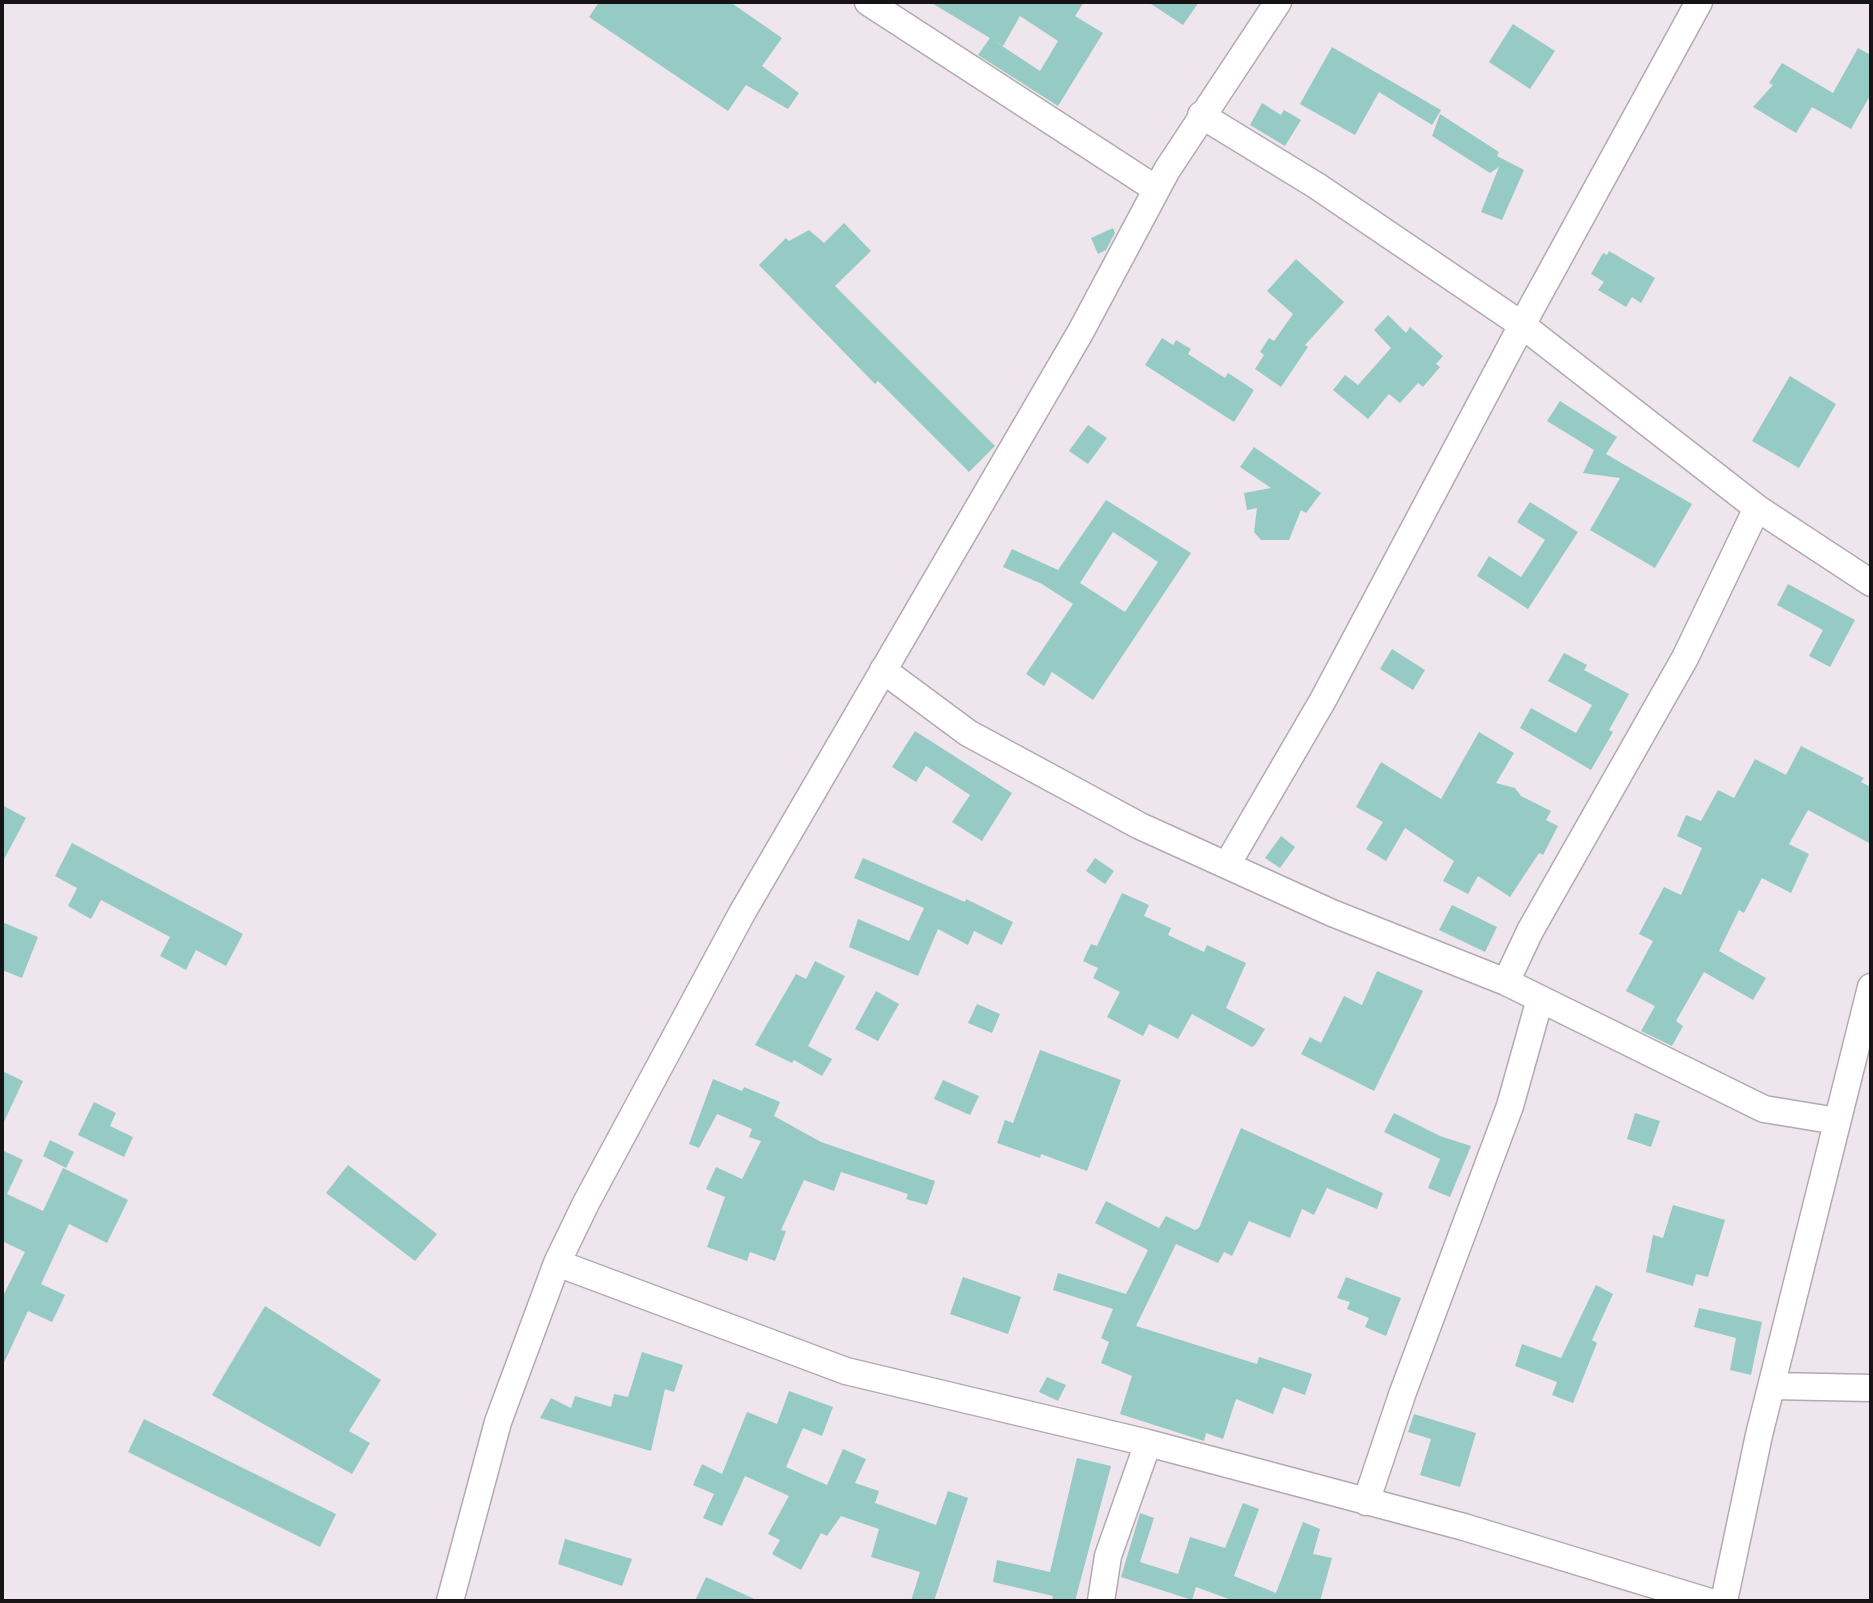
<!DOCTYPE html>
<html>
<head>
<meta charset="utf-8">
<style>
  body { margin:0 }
  #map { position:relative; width:1873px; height:1603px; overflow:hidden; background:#efe5ed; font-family:"Public Sans",sans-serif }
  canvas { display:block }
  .frame { position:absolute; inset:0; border:4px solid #171416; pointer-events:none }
</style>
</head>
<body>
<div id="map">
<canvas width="1873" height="1603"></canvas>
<div class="frame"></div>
</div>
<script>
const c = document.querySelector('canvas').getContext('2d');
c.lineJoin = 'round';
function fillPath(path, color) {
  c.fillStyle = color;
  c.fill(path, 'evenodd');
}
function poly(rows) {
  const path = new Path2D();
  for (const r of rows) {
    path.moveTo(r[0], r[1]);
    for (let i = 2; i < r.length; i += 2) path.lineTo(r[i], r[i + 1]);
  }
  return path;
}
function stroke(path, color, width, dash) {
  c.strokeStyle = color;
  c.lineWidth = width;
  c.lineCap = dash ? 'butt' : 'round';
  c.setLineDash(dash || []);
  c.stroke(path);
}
fillPath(poly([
  [599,2,730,2,782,38,762,66,799,93,788,109,746,85,728,111,589,17],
  [930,2,1084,2,1075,16,1103,33,1058,106,978,55,990,38],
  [1020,16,1058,41,1040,71,993,40,1003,46],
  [1148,2,1199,2,1183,25],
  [1513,24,1555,51,1530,89,1489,62],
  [1332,47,1441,110,1432,125,1379,92,1355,135,1300,104],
  [1858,48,1871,55,1871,94,1851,129,1812,107,1796,133,1753,107,1773,85,1769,83,1782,63,1833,93],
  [1262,103,1281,115,1284,110,1301,120,1285,146,1250,125],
  [1440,114,1499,152,1497,156,1524,170,1502,220,1481,212,1499,167,1490,173,1432,136],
  [844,223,871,251,835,286,995,446,969,472,878,381,875,384,759,265,786,238,789,241,809,230,824,243],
  [1113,228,1115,233,1106,250,1098,254,1091,238],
  [1609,251,1655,278,1641,303,1632,297,1626,307,1598,290,1604,282,1591,274,1603,253,1607,255],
  [1296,259,1344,302,1305,345,1308,347,1281,387,1255,369,1264,355,1260,352,1269,338,1274,341,1293,314,1267,291],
  [1388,315,1406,333,1410,327,1443,356,1436,364,1440,367,1423,387,1418,383,1400,403,1389,394,1368,419,1333,390,1345,375,1358,385,1391,348,1374,330],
  [1162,338,1173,345,1176,340,1191,349,1188,354,1225,378,1228,373,1254,390,1234,422,1145,365],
  [1790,376,1836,404,1799,468,1752,441],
  [1560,401,1617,437,1606,454,1692,504,1655,568,1590,530,1620,478,1583,473,1594,450,1547,421],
  [1088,425,1107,438,1088,464,1069,451],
  [1254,447,1321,493,1306,513,1301,510,1289,540,1261,540,1254,532,1257,508,1247,510,1244,493,1271,488,1240,467],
  [1106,500,1191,553,1093,700,1052,672,1044,686,1026,674,1073,604,1042,584,1003,567,1012,549,1058,570],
  [1113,532,1158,562,1125,612,1080,583],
  [1530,502,1578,532,1528,609,1477,576,1489,556,1521,577,1545,540,1517,522],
  [1788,584,1855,620,1830,667,1809,656,1823,630,1777,605],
  [1392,649,1425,670,1413,690,1380,669],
  [1564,653,1587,665,1584,670,1629,694,1609,730,1613,732,1591,770,1520,728,1531,708,1576,733,1592,705,1548,681],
  [915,731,1012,793,982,841,952,822,970,795,926,766,916,782,892,767],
  [1479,732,1514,753,1496,783,1515,788,1521,796,1551,811,1546,820,1558,826,1543,855,1539,853,1510,897,1478,876,1468,894,1443,881,1454,861,1405,828,1386,861,1366,849,1383,822,1356,807,1381,762,1441,799],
  [1801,746,1864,778,1861,782,1871,787,1871,844,1808,810,1789,844,1809,854,1791,893,1762,878,1744,913,1739,910,1719,951,1766,978,1753,1000,1704,972,1676,1021,1683,1026,1672,1046,1641,1031,1655,1006,1626,991,1653,941,1639,934,1664,887,1681,895,1702,848,1677,836,1686,815,1701,821,1718,790,1734,798,1755,759,1786,775],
  [2,805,26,818,2,863],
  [1281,836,1295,847,1280,868,1265,858],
  [72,843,243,934,226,966,196,950,186,970,160,956,170,937,101,900,91,919,68,906,77,888,55,876],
  [863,858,965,902,966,899,1013,922,1002,945,974,931,968,945,938,929,918,976,849,947,858,919,909,941,924,908,854,878],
  [1095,858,1114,871,1105,884,1086,871],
  [1122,893,1149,905,1144,916,1171,928,1168,935,1204,952,1207,945,1246,963,1226,1008,1265,1029,1255,1045,1252,1047,1192,1014,1178,1039,1149,1024,1143,1036,1107,1017,1120,992,1093,978,1098,968,1083,961,1091,944,1097,946],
  [1452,905,1497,927,1485,952,1439,930],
  [2,922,38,937,22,978,2,970],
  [815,961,845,976,808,1046,832,1059,822,1076,794,1060,792,1063,755,1045,796,974,806,979],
  [1377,971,1423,991,1374,1091,1301,1054,1310,1037,1321,1043,1344,996,1362,1005],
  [876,991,899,1004,878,1041,855,1029],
  [977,1004,1000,1014,992,1033,968,1023],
  [1040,1050,1121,1080,1087,1171,1041,1154,1040,1158,997,1143,1005,1120,1013,1123],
  [2,1071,23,1081,2,1126],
  [713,1079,742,1091,744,1087,780,1102,774,1116,821,1142,935,1181,927,1205,906,1199,908,1194,841,1172,834,1191,804,1180,781,1230,786,1231,775,1261,750,1252,747,1261,707,1247,725,1197,706,1189,716,1167,742,1179,761,1141,749,1137,752,1129,717,1114,699,1148,689,1144],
  [943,1080,979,1096,970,1115,934,1099],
  [94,1102,116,1113,110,1126,133,1137,124,1157,78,1135],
  [1394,1113,1440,1136,1471,1146,1450,1197,1428,1188,1440,1159,1384,1132],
  [1635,1113,1660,1121,1651,1147,1627,1139],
  [1241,1128,1383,1193,1377,1209,1327,1188,1314,1215,1302,1209,1290,1238,1249,1221,1232,1256,1224,1252,1218,1263,1176,1244,1136,1326,1257,1364,1259,1357,1312,1374,1305,1395,1283,1387,1273,1414,1236,1399,1223,1439,1206,1433,1204,1441,1120,1414,1132,1376,1101,1363,1109,1342,1101,1338,1113,1309,1053,1290,1058,1273,1126,1294,1148,1250,1095,1223,1106,1201,1159,1228,1166,1216,1195,1230,1199,1228],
  [50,1140,74,1152,66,1168,43,1156],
  [2,1150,23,1160,7,1194,43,1211,63,1168,128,1200,107,1243,69,1224,41,1284,65,1295,52,1322,28,1311,2,1367,2,1298,25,1252,2,1241],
  [348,1165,437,1234,415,1261,326,1193],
  [1673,1205,1725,1220,1708,1277,1696,1274,1693,1286,1646,1272,1653,1235,1663,1238],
  [963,1277,1021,1297,1008,1334,950,1314],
  [1346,1277,1401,1298,1386,1336,1365,1327,1369,1318,1347,1309,1350,1302,1337,1298],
  [1596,1285,1613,1294,1592,1340,1597,1343,1573,1403,1552,1395,1557,1382,1515,1366,1522,1344,1561,1358],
  [265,1306,381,1380,349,1431,370,1443,352,1474,212,1395],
  [1699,1308,1762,1322,1751,1375,1730,1370,1736,1338,1694,1327],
  [642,1352,683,1365,674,1392,665,1389,651,1451,540,1418,551,1398,571,1408,575,1396,611,1407,614,1394,628,1397],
  [1047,1377,1066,1385,1058,1401,1039,1392],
  [789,1391,833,1407,822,1436,803,1428,786,1467,827,1485,843,1449,866,1459,855,1483,879,1491,875,1503,936,1525,948,1491,968,1498,934,1601,911,1601,920,1572,871,1557,879,1529,841,1516,827,1536,821,1533,801,1570,772,1554,780,1540,768,1534,789,1496,745,1476,722,1526,703,1518,714,1494,693,1485,702,1464,722,1474,747,1412,777,1424],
  [1414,1414,1476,1433,1460,1487,1420,1475,1431,1439,1408,1432],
  [144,1419,336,1514,320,1547,128,1452],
  [1077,1458,1111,1466,1075,1601,1052,1601,1053,1596,993,1582,997,1560,1050,1572],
  [1243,1503,1259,1509,1234,1576,1276,1593,1303,1522,1320,1529,1313,1554,1332,1558,1320,1601,1234,1601,1196,1587,1192,1600,1121,1577,1140,1513,1154,1518,1140,1562,1178,1574,1190,1537,1225,1548],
  [565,1539,632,1559,622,1586,558,1564],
  [706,1577,759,1601,695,1601]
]), '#96cac4');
const minor = poly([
  [868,2,1156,189],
  [1201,115,1317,186,1522,325,1699,2],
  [883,670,968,733,1140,826,1332,913,1506,982,1764,1109,1837,1121],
  [1228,863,1323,700,1522,325,1757,508,1871,583],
  [1506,982,1530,931,1685,658,1757,508],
  [557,1263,846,1371,1148,1443,1464,1527,1707,1601],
  [1772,1386,1871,1388],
  [1366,1502,1403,1392,1510,1106,1540,999],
  [450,1601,498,1422,557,1263,586,1203,742,913,1080,333,1167,170,1278,2],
  [1101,1601,1108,1556,1148,1443],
  [1724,1601,1759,1435,1871,987]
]);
stroke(minor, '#b3aab1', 29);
stroke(minor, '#fff', 26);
</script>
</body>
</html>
